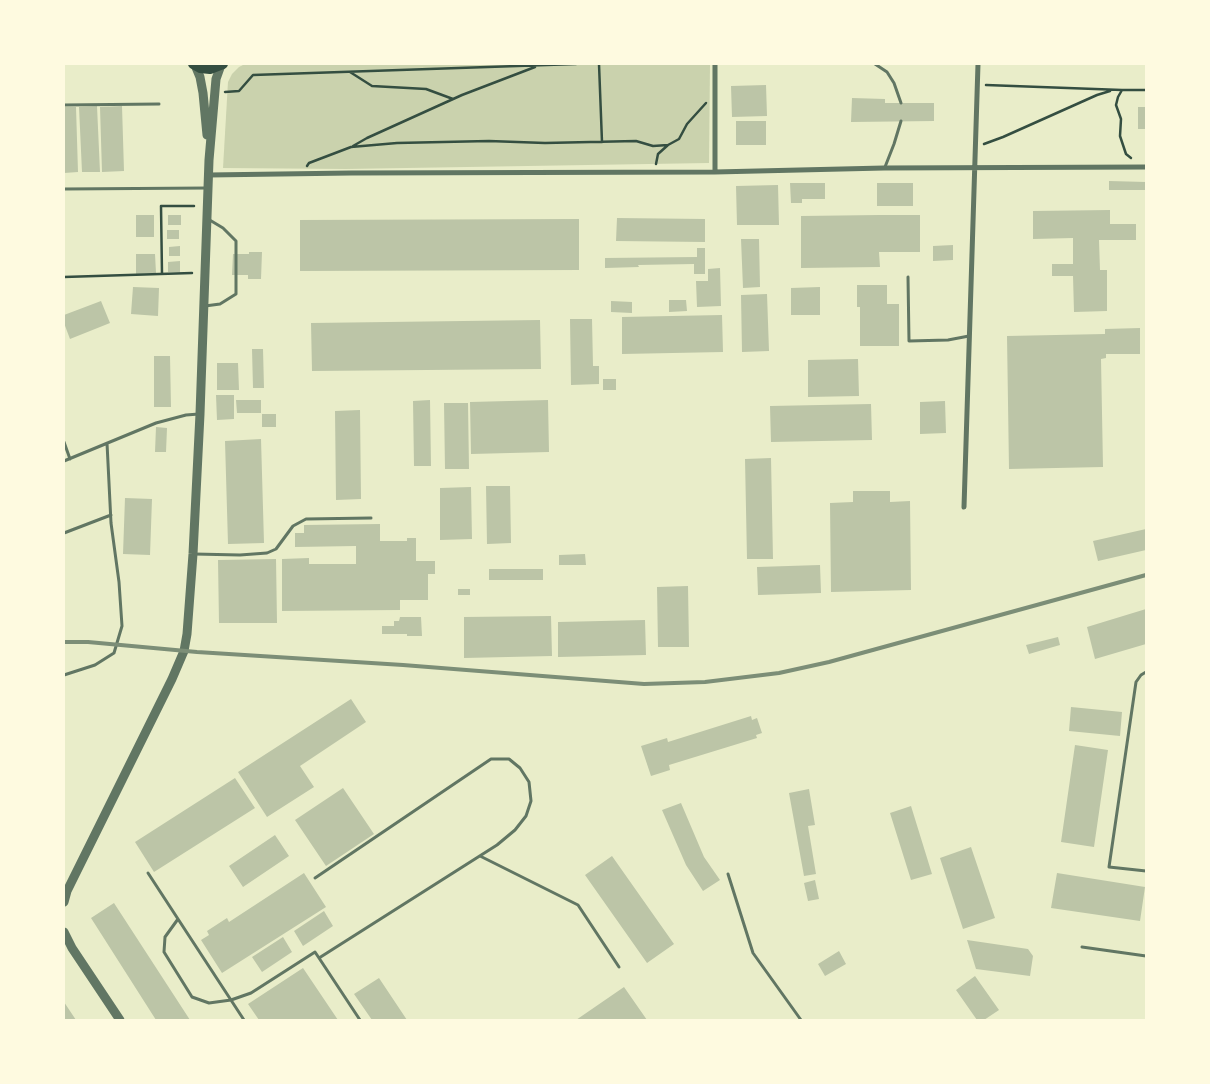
<!DOCTYPE html>
<html>
<head>
<meta charset="utf-8">
<style>
  body { margin:0 }
  #map { position:relative; width:1210px; height:1084px; overflow:hidden; background:#e9edc9; font-family:Raleway,sans-serif }
  canvas { display:block }
  .frame { position:absolute; inset:0; border:65px solid #fefae0; pointer-events:none }
</style>
</head>
<body>
<div id="map">
<canvas width="1210" height="1084"></canvas>
<div class="frame"></div>
</div>
<script>
const c = document.querySelector('canvas').getContext('2d');
c.lineJoin = 'round';
function fillPath(path, color) {
  c.fillStyle = color;
  c.fill(path, 'evenodd');
}
function poly(rows) {
  const path = new Path2D();
  for (const r of rows) {
    path.moveTo(r[0], r[1]);
    for (let i = 2; i < r.length; i += 2) path.lineTo(r[i], r[i + 1]);
  }
  return path;
}
function stroke(path, color, width, dash) {
  c.strokeStyle = color;
  c.lineWidth = width;
  c.lineCap = dash ? 'butt' : 'round';
  c.setLineDash(dash || []);
  c.stroke(path);
}
fillPath(poly([
  [245,64,710,64,709,163,346,169,223,168,228,82,232,74,239,67]
]), '#cad2ad');
fillPath(poly([
  [766,85,767,116,732,117,731,86],
  [852,98,885,99,885,103,934,103,934,121,851,122],
  [97,106,100,172,82,172,79,107],
  [122,106,124,171,102,172,100,107],
  [64,107,76,107,78,172,64,173],
  [1138,107,1146,107,1146,129,1138,129],
  [736,121,766,121,766,145,736,145],
  [1109,181,1146,182,1146,190,1109,190],
  [790,183,825,183,825,199,802,199,802,203,791,203],
  [877,183,913,183,913,206,877,206],
  [778,185,779,225,737,225,736,186],
  [1110,210,1110,224,1136,224,1136,240,1099,240,1100,270,1107,270,1107,311,1074,312,1073,276,1052,276,1052,264,1073,264,1073,238,1033,239,1033,211],
  [136,215,154,215,154,237,136,237],
  [168,215,181,215,181,225,168,225],
  [879,215,920,215,920,252,879,252,880,267,801,268,801,216],
  [617,218,705,219,705,242,616,241],
  [579,219,579,270,300,271,300,220],
  [167,230,179,230,179,239,167,239],
  [741,239,759,239,760,287,743,288],
  [953,245,953,260,933,261,933,246],
  [180,246,180,256,169,256,169,247],
  [697,248,705,248,705,274,694,274,694,264,638,265,639,267,605,268,605,258,697,257],
  [249,252,262,252,261,279,248,279,248,275,232,275,233,254,249,254],
  [136,254,155,254,156,273,136,274],
  [180,261,180,272,168,272,168,262],
  [720,268,721,306,697,307,696,281,708,281,708,269],
  [857,285,887,285,887,304,899,304,899,346,860,346,860,307,857,307],
  [133,287,159,288,158,316,131,314],
  [820,287,820,315,791,315,791,288],
  [767,294,769,351,742,352,741,295],
  [669,300,686,300,687,311,669,312],
  [101,301,110,323,70,339,64,323,64,315],
  [611,301,632,302,632,313,611,312],
  [722,315,723,352,622,354,622,317],
  [570,319,592,319,593,366,599,366,599,384,571,385],
  [540,320,541,369,312,371,311,323],
  [1140,328,1140,354,1106,354,1106,358,1101,359,1103,467,1009,469,1007,336,1105,334,1105,329],
  [252,349,263,349,264,388,253,388],
  [154,356,170,356,171,407,154,407],
  [858,359,859,396,808,397,808,360],
  [217,363,238,363,239,390,217,390],
  [603,379,616,379,616,390,603,390],
  [216,395,234,395,234,419,217,420],
  [236,400,261,400,261,413,237,413],
  [430,400,431,466,414,466,413,401],
  [548,400,549,452,471,454,470,402],
  [945,401,946,433,920,434,920,402],
  [444,403,468,403,469,469,445,469],
  [871,404,872,440,771,442,770,406],
  [360,410,361,499,336,500,335,411],
  [262,414,276,414,276,427,262,427],
  [156,427,167,428,166,452,155,452],
  [261,439,264,543,228,544,225,441],
  [771,458,773,559,747,559,745,459],
  [486,486,510,486,511,543,487,544],
  [471,487,472,539,440,540,440,488],
  [853,491,890,491,890,502,910,501,911,590,831,592,830,503,853,502],
  [125,498,152,499,150,555,123,554],
  [380,524,380,541,407,541,407,538,416,538,416,561,435,561,435,574,428,574,428,600,400,600,400,610,282,611,282,559,309,558,309,564,356,564,356,546,295,547,295,533,304,533,304,525],
  [1146,529,1146,550,1098,561,1093,541],
  [585,554,586,565,559,565,559,555],
  [276,559,277,623,219,623,218,560],
  [820,565,821,593,758,595,757,567],
  [489,569,543,569,543,580,489,580],
  [688,586,689,647,658,647,657,587],
  [458,589,470,589,470,595,458,595],
  [1146,609,1146,644,1095,659,1087,627],
  [551,616,552,656,464,658,464,617],
  [400,617,421,617,422,636,407,636,407,634,382,634,382,626,394,626,394,621,399,621],
  [645,620,646,655,558,657,558,622],
  [1058,637,1060,645,1029,654,1026,645],
  [351,699,366,722,300,766,314,787,267,817,238,772],
  [1071,707,1122,712,1120,736,1069,731],
  [751,716,752,720,757,718,762,733,756,735,757,738,669,765,670,770,651,776,641,746,667,738,668,742],
  [1075,745,1108,750,1094,847,1061,842],
  [235,778,255,808,154,872,135,842],
  [343,788,374,834,326,866,295,820],
  [809,789,815,825,808,826,816,874,804,876,789,793],
  [681,803,704,857,720,880,703,891,686,865,662,810],
  [911,806,932,874,911,880,890,813],
  [275,835,289,856,243,887,229,866],
  [971,847,995,918,963,929,940,858],
  [612,856,674,944,647,963,585,875],
  [304,873,326,907,222,973,201,940,209,935,207,931,227,918,229,922],
  [1057,873,1145,887,1140,921,1051,908],
  [815,880,819,899,808,901,804,883],
  [114,903,190,1020,156,1020,91,918],
  [324,911,333,926,303,946,294,931],
  [283,937,292,952,262,972,252,957],
  [967,940,1028,949,1033,956,1030,976,976,969],
  [839,951,846,964,825,976,818,964],
  [303,968,338,1020,259,1020,248,1004],
  [975,976,999,1010,984,1020,977,1020,956,990],
  [379,978,407,1020,372,1020,354,994],
  [624,987,647,1020,576,1020],
  [64,1002,76,1020,64,1020]
]), '#bcc5a7');
stroke(poly([
  [599,64,602,142],
  [350,72,372,86,426,89,453,99],
  [986,85,1122,90,1146,90],
  [1122,90,1118,97,1116,105,1121,119,1120,136,1126,154,1131,158],
  [225,92,239,91,253,75,576,64],
  [984,144,1003,137,1097,95,1110,91],
  [353,146,367,138,462,95,535,67],
  [656,164,658,154,668,145,679,139,687,124,706,103],
  [307,166,309,163,351,147,397,143,489,141,545,143,636,141,653,146,668,145],
  [162,274,161,206,194,206],
  [64,277,192,273]
]), '#344e41', 2.5);
stroke(poly([
  [875,64,887,72,894,83,901,103],
  [64,105,159,104],
  [885,167,894,144,901,121],
  [64,189,208,188],
  [908,277,909,341,948,340,969,336],
  [205,306,220,304,236,294,236,241,223,228,208,219],
  [64,442,70,459],
  [64,461,156,423,186,415,199,414],
  [64,533,111,515],
  [194,554,240,555,267,553,276,549,293,526,306,519,371,518],
  [1146,672,1141,675,1136,682,1109,867,1146,871],
  [64,675,95,665,114,653,122,626,119,582,111,523,107,443],
  [480,856,578,905,619,967],
  [148,873,178,919,165,937,164,952,192,997,209,1003,231,1000,251,993,315,952,319,958],
  [728,874,753,953,801,1020],
  [315,878,491,759,509,759,520,768,529,782,531,801,526,816,515,830,497,845,319,958,360,1020],
  [178,919,244,1020],
  [1082,947,1146,956]
]), '#617663', 3);
stroke(poly([
  [715,64,715,172],
  [209,175,351,173,715,172,884,168,1146,167],
  [964,507,978,64]
]), '#617663', 5);
stroke(poly([
  [195,65,200,77,203,93,207,135],
  [64,902,67,891,172,679,184,651,187,634,193,554,200,414,209,160,216,79,221,65],
  [64,932,72,948,120,1020]
]), '#617663', 9);
stroke(poly([
  [193,64,200,68,210,69,223,64]
]), '#344e41', 10);
stroke(poly([
  [64,642,88,642,197,652,403,665,644,684,705,682,779,673,829,662,1146,575]
]), '#7c8e77', 4);
</script>
</body>
</html>
